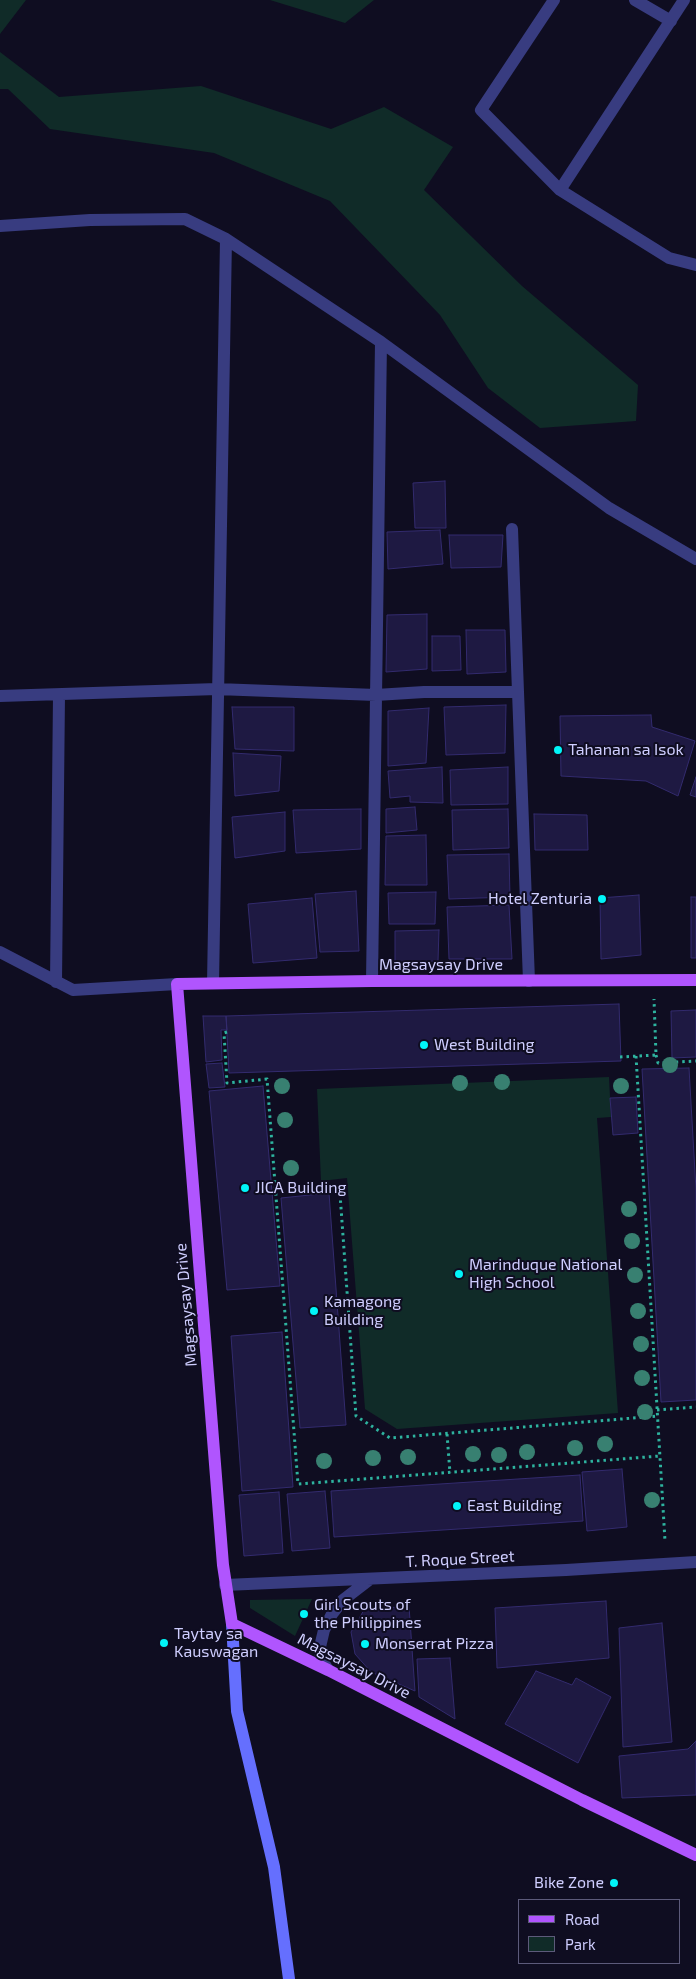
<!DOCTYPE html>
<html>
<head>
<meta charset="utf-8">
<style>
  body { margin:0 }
  #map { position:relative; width:696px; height:1979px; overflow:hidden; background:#0f0d21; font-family:"Exo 2",sans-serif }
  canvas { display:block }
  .legend { position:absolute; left:518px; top:1899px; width:162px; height:65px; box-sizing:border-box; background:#0f0d21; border:1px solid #5c5a7a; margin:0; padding:6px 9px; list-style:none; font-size:15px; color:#cfceff }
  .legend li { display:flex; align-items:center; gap:10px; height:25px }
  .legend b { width:25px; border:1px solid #5c5a7a }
</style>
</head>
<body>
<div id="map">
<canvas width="696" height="1979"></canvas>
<ul class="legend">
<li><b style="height:6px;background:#b055fe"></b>Road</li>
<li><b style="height:14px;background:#102b28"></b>Park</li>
</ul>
</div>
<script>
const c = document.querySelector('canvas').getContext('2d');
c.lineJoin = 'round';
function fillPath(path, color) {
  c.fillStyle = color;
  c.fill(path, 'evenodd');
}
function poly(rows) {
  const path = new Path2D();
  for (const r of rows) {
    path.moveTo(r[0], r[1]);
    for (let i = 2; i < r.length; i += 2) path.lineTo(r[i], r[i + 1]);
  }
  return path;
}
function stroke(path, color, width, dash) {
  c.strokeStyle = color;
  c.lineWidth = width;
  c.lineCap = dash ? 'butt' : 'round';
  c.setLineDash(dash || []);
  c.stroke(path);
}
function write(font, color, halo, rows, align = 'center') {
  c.font = font + ' "Exo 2",sans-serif';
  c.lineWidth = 4;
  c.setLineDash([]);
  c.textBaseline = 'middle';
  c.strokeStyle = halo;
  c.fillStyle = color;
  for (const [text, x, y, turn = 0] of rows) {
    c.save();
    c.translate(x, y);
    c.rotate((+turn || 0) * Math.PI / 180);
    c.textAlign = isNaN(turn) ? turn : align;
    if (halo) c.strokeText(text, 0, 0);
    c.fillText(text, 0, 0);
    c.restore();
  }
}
fillPath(poly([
  [0,0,26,0,0,34],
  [270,0,374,0,345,23],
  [0,52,59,97,201,86,331,129,384,107,453,147,424,190,522,286,638,385,636,421,540,428,488,388,440,315,330,201,214,153,50,129,8,89,0,89],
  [609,1077,611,1117,597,1118,618,1413,397,1429,365,1409,347,1178,321,1181,317,1089],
  [312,1599,295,1636,250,1608,250,1600]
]), '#102b28');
const building = poly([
  [445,481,446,528,415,528,413,483,445,481],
  [440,530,443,564,388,569,387,532,440,530],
  [449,535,503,535,501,567,451,568,449,535],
  [427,614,427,669,386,672,387,615,427,614],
  [466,630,505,630,506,672,467,674,466,630],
  [432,636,460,636,461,670,432,671,432,636],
  [506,705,505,753,446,755,444,707,506,705],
  [232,707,294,707,294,751,235,749,232,707],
  [429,708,426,763,388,766,388,711,429,708],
  [651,715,652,727,695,741,678,796,646,781,561,776,560,716,651,715],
  [233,753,281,756,279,791,235,796,233,753],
  [442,767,443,803,410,802,410,796,390,798,388,771,442,767],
  [508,767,508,804,451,805,450,770,508,767],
  [696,777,696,797,690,795,696,777],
  [415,807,417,830,386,833,386,809,415,807],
  [361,809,361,849,296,853,293,810,361,809],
  [508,809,509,848,453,850,452,810,508,809],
  [285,812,285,851,235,858,232,817,285,812],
  [534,814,587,815,588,850,535,850,534,814],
  [426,835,427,885,385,885,386,836,426,835],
  [509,854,510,897,449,899,447,855,509,854],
  [356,891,359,951,320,952,315,894,356,891],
  [436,892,435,924,389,924,388,893,436,892],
  [639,895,641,955,601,959,600,898,639,895],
  [691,897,696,897,696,958,691,958,691,897],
  [312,898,317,958,253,963,248,904,312,898],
  [509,905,512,959,449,959,447,907,509,905],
  [439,930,438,961,395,963,395,931,439,930],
  [619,1004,621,1061,229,1073,226,1016,619,1004],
  [696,1010,696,1057,672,1058,671,1011,696,1010],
  [203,1016,226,1016,227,1030,221,1030,222,1060,206,1062,203,1016],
  [222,1063,225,1087,209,1088,206,1064,222,1063],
  [689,1068,696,1190,696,1400,661,1402,642,1069,689,1068],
  [263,1086,280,1286,227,1290,209,1091,263,1086],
  [636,1097,638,1133,613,1135,610,1098,636,1097],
  [329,1193,346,1425,300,1428,281,1198,329,1193],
  [282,1332,293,1487,242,1491,231,1336,282,1332],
  [622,1469,627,1527,587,1531,582,1472,622,1469],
  [580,1475,583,1521,334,1537,331,1491,580,1475],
  [325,1491,330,1548,292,1551,287,1494,325,1491],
  [279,1492,283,1553,244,1556,239,1495,279,1492],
  [606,1601,609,1658,497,1668,495,1608,606,1601],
  [409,1606,415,1691,371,1672,355,1654,351,1632,364,1610,409,1606],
  [662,1623,672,1742,623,1747,619,1628,662,1623],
  [450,1658,455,1719,419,1697,417,1659,450,1658],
  [536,1671,572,1685,576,1678,611,1697,578,1763,505,1724,536,1671],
  [696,1741,696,1795,622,1798,619,1756,688,1749,696,1741]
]);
fillPath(building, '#1e1942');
stroke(building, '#332b6e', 1);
stroke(poly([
  [227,1032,224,1033,227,1083,267,1079,298,1484,660,1456],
  [656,1055,658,1063,696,1061],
  [636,1056,665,1541],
  [620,1057,656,1055,654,999],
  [340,1194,356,1416,390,1438,658,1416],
  [657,1410,696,1407],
  [447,1434,450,1473]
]), '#2eb39f', 3, [2.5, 4]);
stroke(poly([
  [554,0,481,110,560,190,669,258,696,265],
  [635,0,671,21],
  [560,190,684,0],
  [0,226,90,220,185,219,226,239,381,342,609,508,696,559],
  [512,529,518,692],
  [0,696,217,689,376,695,424,692,518,692,529,981],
  [0,952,73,990,177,984],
  [372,981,381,342],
  [56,982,59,695],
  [213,983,226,239],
  [225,1585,566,1570,696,1562],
  [328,1670,321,1658,320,1647,324,1630,332,1614,343,1600,369,1580]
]), '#383c80', 12);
stroke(poly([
  [232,1624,237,1711,274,1867,289,1979]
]), '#656ffe', 12);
stroke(poly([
  [696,980,372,981,177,984,223,1565,232,1624,328,1670,582,1800,696,1855]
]), '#b055fe', 12);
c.fillStyle = '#388071';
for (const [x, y] of [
  [670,1065],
  [502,1082],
  [460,1083],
  [282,1086],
  [621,1086],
  [285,1120],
  [291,1168],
  [629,1209],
  [632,1241],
  [635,1275],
  [638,1311],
  [641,1344],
  [642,1378],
  [645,1412],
  [605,1444],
  [575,1448],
  [527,1452],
  [473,1454],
  [499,1455],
  [408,1457],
  [373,1458],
  [324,1461],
  [652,1500]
]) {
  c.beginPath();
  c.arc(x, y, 8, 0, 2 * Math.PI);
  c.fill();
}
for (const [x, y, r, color] of [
  [558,750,5,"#01f5f8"],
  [602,899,5,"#01f5f8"],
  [424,1045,5,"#01f5f8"],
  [245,1188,5,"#01f5f8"],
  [459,1274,5,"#01f5f8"],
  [314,1311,5,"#01f5f8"],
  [457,1506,5,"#01f5f8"],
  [304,1614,5,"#01f5f8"],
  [164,1643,5,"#01f5f8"],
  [365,1644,5,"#01f5f8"],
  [614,1883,5,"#01f5f8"]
]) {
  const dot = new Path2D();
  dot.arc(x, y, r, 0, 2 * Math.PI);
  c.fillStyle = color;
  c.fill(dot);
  stroke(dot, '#0f0d21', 2);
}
write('16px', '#cfceff', '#0f0d21', [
  ["Tahanan sa Isok",568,750],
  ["Hotel Zenturia",592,899,"right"],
  ["West Building",434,1045],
  ["JICA Building",255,1188],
  ["Marinduque National",469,1265],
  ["High School",469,1283],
  ["Kamagong",324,1302],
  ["Building",324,1320],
  ["East Building",467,1506],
  ["Girl Scouts of",314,1605],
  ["the Philippines",314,1623],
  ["Taytay sa",174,1634],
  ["Kauswagan",174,1652],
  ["Monserrat Pizza",375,1644],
  ["Bike Zone",604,1883,"right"]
], 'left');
write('16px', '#cfceff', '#0f0d21', [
  ["Magsaysay Drive",441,965],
  ["Magsaysay Drive",186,1305,-95],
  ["T. Roque Street",460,1559,-3],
  ["Magsaysay Drive",354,1666,27]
]);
</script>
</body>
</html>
